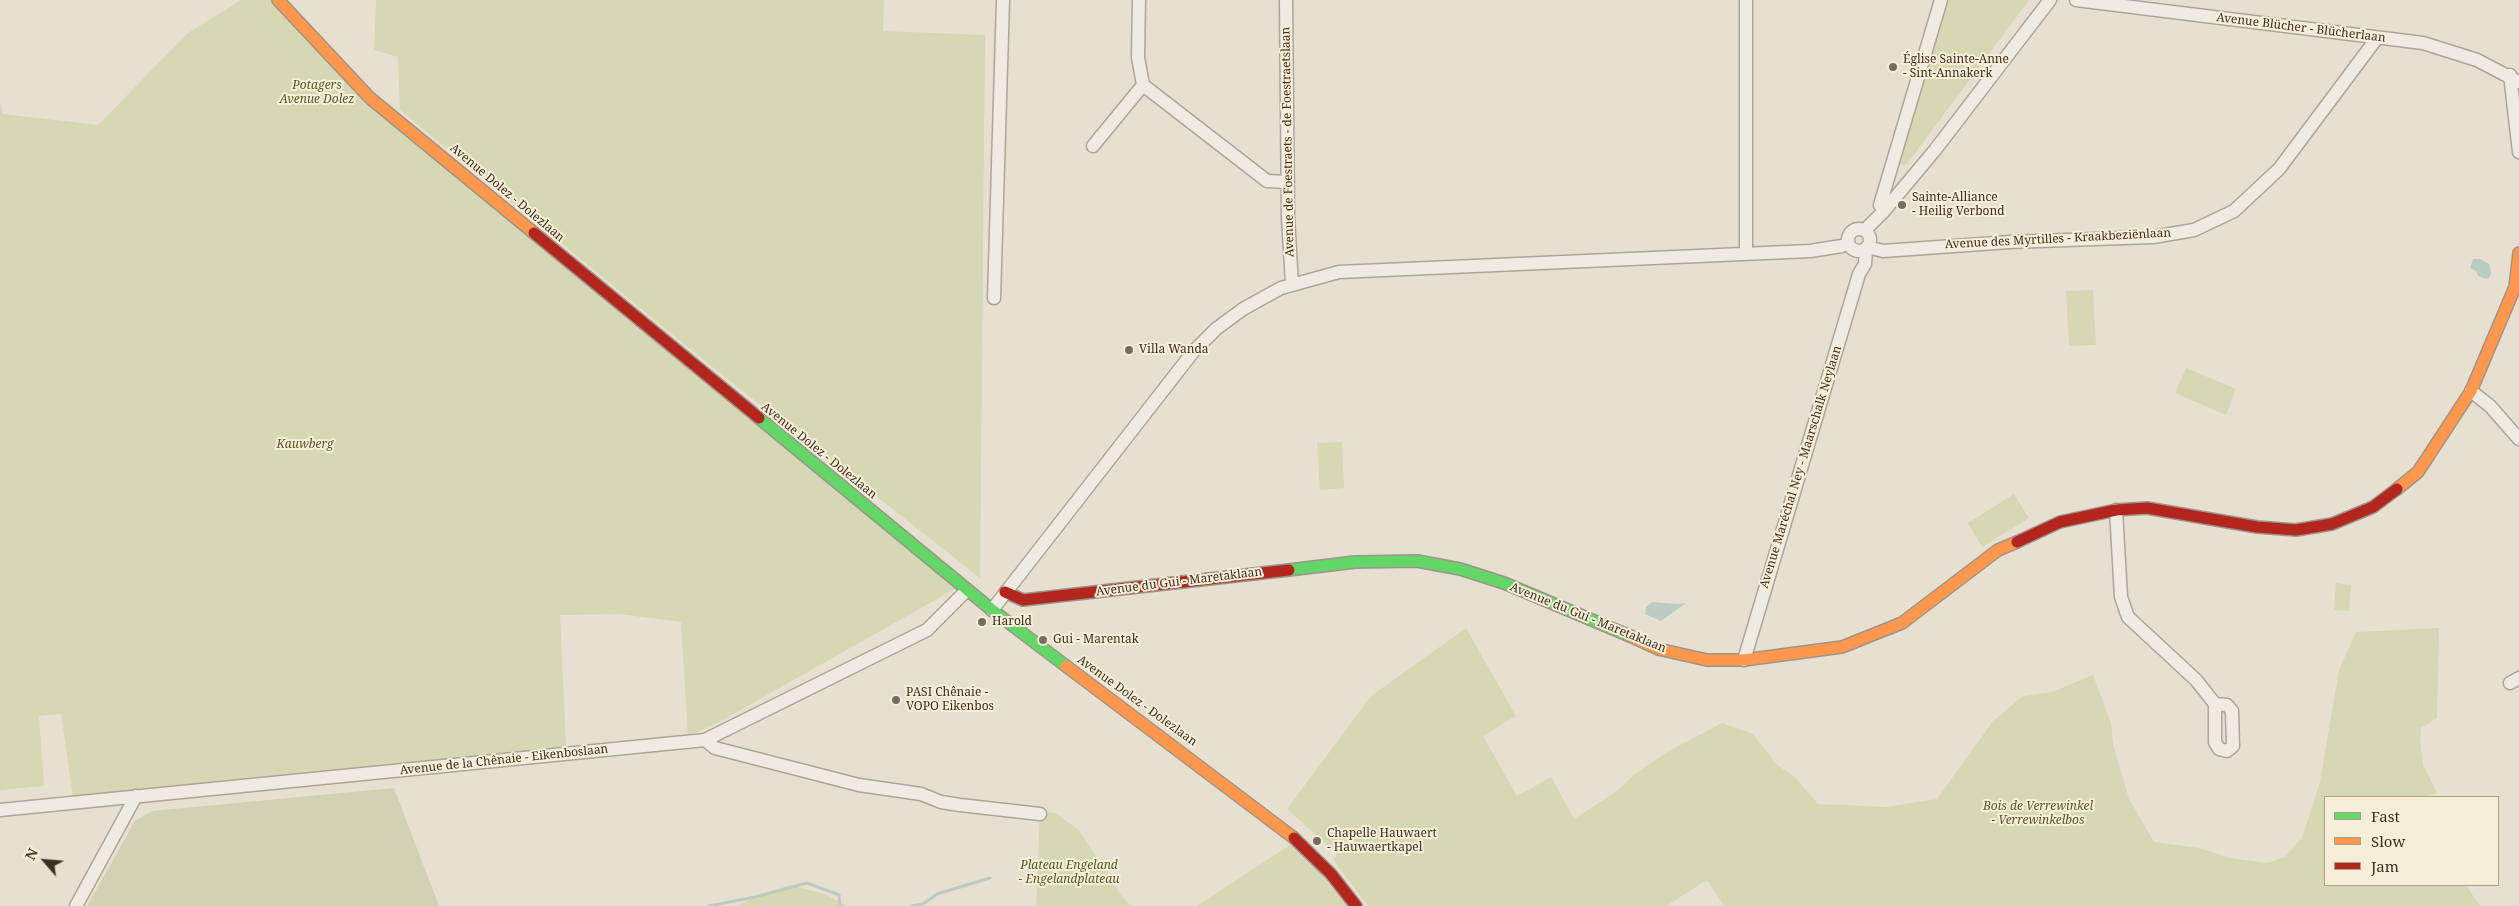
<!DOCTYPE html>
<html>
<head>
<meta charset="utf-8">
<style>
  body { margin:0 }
  #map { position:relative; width:2519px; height:906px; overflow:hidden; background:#e7e0d1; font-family:"Noto Serif",serif }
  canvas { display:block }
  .legend { position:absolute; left:2324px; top:796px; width:175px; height:90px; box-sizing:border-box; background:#f7eed8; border:1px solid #ada18e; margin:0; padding:6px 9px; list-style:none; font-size:15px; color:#3d2e20 }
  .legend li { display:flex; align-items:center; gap:10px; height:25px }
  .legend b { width:25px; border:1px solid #ada18e }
  .north { position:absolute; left:20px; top:836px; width:50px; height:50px; -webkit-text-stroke:4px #f7eed8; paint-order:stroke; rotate:297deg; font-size:14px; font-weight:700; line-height:20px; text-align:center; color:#3d2e20 }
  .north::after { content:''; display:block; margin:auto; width:18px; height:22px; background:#3d2e20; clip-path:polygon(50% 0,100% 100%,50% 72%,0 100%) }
</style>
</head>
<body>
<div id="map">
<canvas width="2519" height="906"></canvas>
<ul class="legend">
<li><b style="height:6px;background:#63d668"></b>Fast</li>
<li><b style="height:6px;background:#ff974d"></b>Slow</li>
<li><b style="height:6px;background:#b3261e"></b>Jam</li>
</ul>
<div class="north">N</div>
</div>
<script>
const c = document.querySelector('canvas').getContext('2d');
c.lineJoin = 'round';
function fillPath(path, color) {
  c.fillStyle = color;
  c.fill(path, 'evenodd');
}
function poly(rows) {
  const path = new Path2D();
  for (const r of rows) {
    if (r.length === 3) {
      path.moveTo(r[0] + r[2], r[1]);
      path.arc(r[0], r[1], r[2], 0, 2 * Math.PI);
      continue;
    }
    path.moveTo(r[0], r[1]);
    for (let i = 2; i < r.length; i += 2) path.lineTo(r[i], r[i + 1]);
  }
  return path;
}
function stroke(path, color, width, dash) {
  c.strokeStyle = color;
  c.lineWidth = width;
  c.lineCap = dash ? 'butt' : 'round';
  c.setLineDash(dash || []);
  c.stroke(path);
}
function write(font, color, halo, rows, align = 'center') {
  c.font = font + ' "Noto Serif",serif';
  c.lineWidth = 4;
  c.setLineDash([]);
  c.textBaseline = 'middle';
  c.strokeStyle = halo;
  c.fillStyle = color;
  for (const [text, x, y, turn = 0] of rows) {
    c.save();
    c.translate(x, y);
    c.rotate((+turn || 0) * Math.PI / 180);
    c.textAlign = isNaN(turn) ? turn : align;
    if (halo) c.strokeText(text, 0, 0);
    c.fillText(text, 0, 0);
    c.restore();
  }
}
fillPath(poly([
  [241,0,271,0,353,88,958,587,721,721,688,736,681,622,619,614,560,615,566,748,73,797,61,714,39,716,44,786,0,790,0,101,3,114,98,125,188,33],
  [376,0,884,0,883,31,985,35,980,578,691,350,400,110,398,57,374,50],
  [1949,0,2029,0,1907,164,1901,165,1900,161],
  [2093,290,2096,345,2069,346,2066,291],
  [2186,368,2236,389,2226,415,2175,393],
  [1342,442,1344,488,1320,490,1317,443],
  [2014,494,2029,518,1982,547,1968,523],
  [2336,583,2351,585,2349,611,2334,610],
  [1466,628,1516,716,1483,736,1517,796,1551,777,1574,819,1617,791,1635,774,1667,752,1722,723,1753,734,1777,765,1795,777,1818,804,1886,807,1937,799,1993,721,2023,696,2052,692,2093,675,2111,723,2113,744,2129,799,2154,842,2199,848,2230,858,2267,863,2285,857,2302,838,2320,782,2339,670,2356,632,2439,628,2437,718,2421,728,2420,740,2423,765,2437,793,2421,797,2325,797,2325,885,2466,885,2480,906,1724,906,1707,880,1666,906,1368,906,1333,860,1337,854,1287,809,1371,696],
  [1040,811,1055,813,1079,830,1121,895,1131,906,1036,906],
  [1290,845,1317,869,1347,906,1197,906],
  [790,885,827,895,847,906,738,906,753,898]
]), '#d6d7b3');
fillPath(poly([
  [394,788,439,906,87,906,135,821,152,811]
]), '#d1d1b3');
fillPath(poly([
  [2473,259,2481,259,2490,265,2491,274,2489,278,2486,279,2478,276,2476,271,2470,268],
  [1652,602,1678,604,1686,603,1661,621,1645,614,1646,607]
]), '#bcccc2');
stroke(poly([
  [709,906,755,897,807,883,839,895,840,906],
  [912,906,923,904,937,894,990,878]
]), '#bcccc2', 3);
const street = poly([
  [1139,0,1138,57,1143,85,1267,181,1288,182],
  [1286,0,1288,218,1292,284],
  [2076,0,2423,43,2477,60,2519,82],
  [2510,75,2519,152],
  [1093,146,1143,85],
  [1884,211,1880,205,1941,0],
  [1859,240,11],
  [1865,230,1884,211,1935,150,2050,0],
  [1867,247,1883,251,2010,242,2153,237,2194,230,2234,211,2279,169,2377,38],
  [1746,254,1746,0],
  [994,298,1003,0],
  [2471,391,2490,406,2519,439],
  [2116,510,2121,597,2128,617,2196,680,2215,704,2215,742,2219,749,2227,751,2233,746,2232,711,2227,705,2215,704],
  [992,610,1193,352,1216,329,1243,309,1281,288,1339,272,1810,251,1842,246,1848,243],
  [1744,660,1859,274,1865,264,1866,249],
  [2510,683,2519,678],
  [705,740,715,748,859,785,921,794,941,802,960,805,1040,814],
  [0,810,705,740,927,630,967,590],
  [76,906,136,796]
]);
const fast = poly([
  [759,418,992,610,1066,666],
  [1289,570,1355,562,1417,561,1460,569,1504,583,1630,636]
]);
const slow = poly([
  [278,0,370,98,534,233],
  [2397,489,2418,472,2471,391,2515,287,2519,253],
  [1630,636,1658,649,1707,660,1744,660,1842,647,1902,623,1998,550,2017,542],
  [1066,666,1294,838]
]);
const jam = poly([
  [534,233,759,418],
  [2017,542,2060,522,2116,510,2147,508,2257,527,2296,530,2332,524,2373,507,2397,489],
  [1005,592,1023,600,1289,570],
  [1294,838,1331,874,1356,906]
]);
stroke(street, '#ada599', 15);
stroke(fast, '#9c958a', 14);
stroke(slow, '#9c958a', 14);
stroke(jam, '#9c958a', 14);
stroke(street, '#efebe3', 12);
stroke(fast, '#63d668', 11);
stroke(slow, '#ff974d', 11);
stroke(jam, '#b3261e', 11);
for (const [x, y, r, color] of [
  [1893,67,5,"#786c5e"],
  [1902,205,5,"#786c5e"],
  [1129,350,5,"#786c5e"],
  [982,622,5,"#786c5e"],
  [1043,640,5,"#786c5e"],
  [896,700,5,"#786c5e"],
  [1317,841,5,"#786c5e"]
]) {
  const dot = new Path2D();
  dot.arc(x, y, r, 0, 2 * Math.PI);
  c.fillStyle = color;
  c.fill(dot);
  stroke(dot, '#f7eed8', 2);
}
write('12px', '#3d2e20', '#f7eed8', [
  ["Avenue Blücher - Blücherlaan",2301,28,7],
  ["Avenue de Foestraets - de Foestraetslaan",1288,142,-91],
  ["Avenue Dolez - Dolezlaan",507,193,40],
  ["Avenue des Myrtilles - Kraakbeziënlaan",2058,239,-3],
  ["Avenue Dolez - Dolezlaan",819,451,39],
  ["Avenue Maréchal Ney - Maarschalk Neylaan",1801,467,-73],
  ["Avenue du Gui - Maretaklaan",1179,582,-7],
  ["Avenue du Gui - Maretaklaan",1588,618,22],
  ["Avenue Dolez - Dolezlaan",1137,701,36],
  ["Avenue de la Chênaie - Eikenboslaan",504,760,-6]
]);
write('12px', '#3d2e20', '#f7eed8', [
  ["Église Sainte-Anne",1903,60],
  ["- Sint-Annakerk",1903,74],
  ["Sainte-Alliance",1912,198],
  ["- Heilig Verbond",1912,212],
  ["Villa Wanda",1139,350],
  ["Harold",992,622],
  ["Gui - Marentak",1053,640],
  ["PASI Chênaie -",906,693],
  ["VOPO Eikenbos",906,707],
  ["Chapelle Hauwaert",1327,834],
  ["- Hauwaertkapel",1327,848]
], 'left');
write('italic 12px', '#4d5a26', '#f7eed8', [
  ["Potagers",317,86],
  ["Avenue Dolez",317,100],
  ["Kauwberg",305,445],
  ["Bois de Verrewinkel",2038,807],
  ["- Verrewinkelbos",2038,821],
  ["Plateau Engeland",1069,866],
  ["- Engelandplateau",1069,880]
]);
</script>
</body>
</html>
